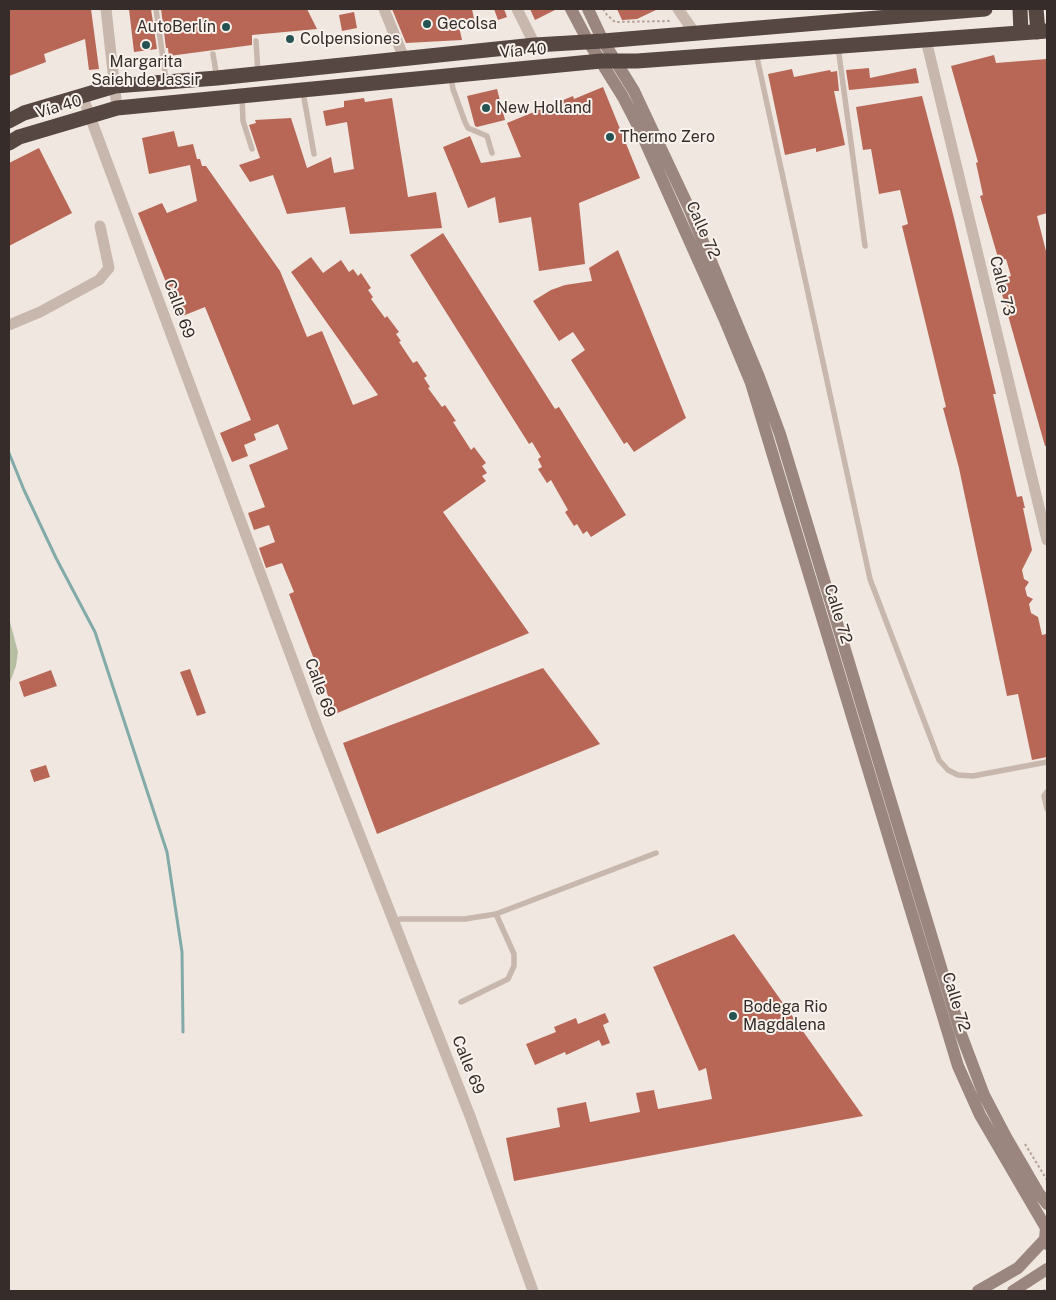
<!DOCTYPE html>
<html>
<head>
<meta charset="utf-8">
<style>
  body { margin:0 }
  #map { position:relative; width:1056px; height:1300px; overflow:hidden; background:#f0e7e0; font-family:"Public Sans",sans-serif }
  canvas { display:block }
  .frame { position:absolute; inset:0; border:10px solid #362d2a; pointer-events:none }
</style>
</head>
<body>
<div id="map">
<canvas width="1056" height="1300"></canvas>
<div class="frame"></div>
</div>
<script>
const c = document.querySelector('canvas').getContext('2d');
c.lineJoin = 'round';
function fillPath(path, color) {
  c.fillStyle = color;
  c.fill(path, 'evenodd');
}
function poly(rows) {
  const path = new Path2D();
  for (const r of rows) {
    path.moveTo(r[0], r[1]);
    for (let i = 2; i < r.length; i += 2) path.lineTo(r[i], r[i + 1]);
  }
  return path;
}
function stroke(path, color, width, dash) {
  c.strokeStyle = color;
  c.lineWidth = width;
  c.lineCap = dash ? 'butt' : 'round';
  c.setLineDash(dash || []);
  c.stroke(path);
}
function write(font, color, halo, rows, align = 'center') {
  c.font = font + ' "Public Sans",sans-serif';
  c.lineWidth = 4;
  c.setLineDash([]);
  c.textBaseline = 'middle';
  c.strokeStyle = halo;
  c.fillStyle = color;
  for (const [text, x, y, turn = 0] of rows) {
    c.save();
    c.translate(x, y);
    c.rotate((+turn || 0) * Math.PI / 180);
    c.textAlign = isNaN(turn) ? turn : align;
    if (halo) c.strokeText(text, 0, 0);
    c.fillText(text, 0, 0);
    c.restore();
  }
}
fillPath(poly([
  [9,618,18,652,16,666,9,685]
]), '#b6bea1');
stroke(poly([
  [9,453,24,490,56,558,95,632,167,852,182,952,183,1032]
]), '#82aaa9', 3);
fillPath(poly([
  [9,9,91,9,99,69,89,70,85,39,44,54,46,62,9,76],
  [129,9,151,9,157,49,134,52],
  [161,9,307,9,317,29,252,35,252,45,169,56,168,48,166,48],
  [392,9,472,9,474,19,458,22,462,40,406,43],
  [494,9,504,9,507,17,498,20],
  [530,9,557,9,535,20],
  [617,9,658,9,637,19,622,20],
  [354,12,357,28,342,31,339,15],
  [994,55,996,63,1047,59,1047,213,1037,216,1047,255,1047,446,1045,446,998,280,1011,276,1006,259,999,261,980,196,983,195,976,163,978,162,951,66],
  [869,68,870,78,916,68,919,83,849,90,846,70],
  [792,69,794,77,830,70,831,72,837,71,839,91,834,91,845,145,816,152,816,148,785,155,768,74],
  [603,87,640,178,579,203,585,264,539,271,531,217,499,223,495,197,468,208,443,147,470,136,481,163,521,157,507,123,573,96,574,99],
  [497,89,505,120,477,127,475,126,467,96],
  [922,96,953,214,996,394,993,394,1017,497,1022,496,1025,508,1023,508,1032,550,1022,570,1024,579,1029,582,1025,588,1027,596,1033,599,1029,604,1031,613,1038,617,1042,635,1046,634,1047,640,1047,757,1032,760,1018,694,1007,696,959,468,943,408,946,407,902,226,908,224,900,190,879,194,871,149,863,150,856,107],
  [364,98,365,102,392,98,408,197,436,192,442,228,350,234,345,207,287,214,273,175,250,182,239,165,260,158,249,125,256,123,255,120,291,118,307,168,331,157,334,173,354,169,347,122,326,126,323,111,344,107,344,101],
  [174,131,178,147,193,144,197,159,200,159,202,166,206,166,280,271,307,337,322,331,353,405,378,395,291,272,311,257,323,273,341,260,349,272,353,269,358,276,361,273,371,288,368,290,373,297,371,299,385,318,387,316,399,332,396,334,401,341,399,342,413,363,417,361,427,376,424,378,430,387,428,388,442,407,445,405,456,421,453,422,471,450,474,447,486,463,482,466,487,473,482,476,486,481,443,512,529,633,335,714,289,594,294,592,282,563,266,568,259,548,275,542,269,525,254,530,248,513,265,507,249,465,288,449,278,424,254,434,256,440,244,445,248,456,232,462,220,433,251,420,205,307,180,317,138,213,162,203,167,213,197,201,190,165,149,174,142,138],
  [39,148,72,213,9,246,9,163],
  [443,233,555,409,559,407,626,515,591,537,587,531,583,534,577,524,574,526,565,512,568,510,551,480,547,483,538,469,542,467,538,459,541,457,532,442,529,444,410,255],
  [618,250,686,418,634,452,627,442,624,444,571,360,585,350,573,332,559,341,533,301,551,290,565,285,592,281,589,268],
  [543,668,600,744,377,834,343,743],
  [190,669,206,713,197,716,180,672],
  [51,670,57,686,24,697,19,682],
  [46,765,50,777,34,782,30,770],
  [734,934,863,1116,514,1181,506,1138,560,1127,557,1108,586,1102,590,1122,640,1112,636,1093,654,1090,658,1109,712,1099,706,1068,699,1071,653,967],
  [605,1013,609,1022,603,1025,610,1043,602,1046,599,1040,566,1055,565,1052,535,1065,526,1044,556,1032,554,1027,576,1018,578,1024]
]), '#b86756');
stroke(poly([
  [603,9,607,15,615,22,671,21],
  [1025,1144,1047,1180],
  [1043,1291,1047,1288]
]), '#b3a197', 2, [2.5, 2.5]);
stroke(poly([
  [156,9,166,80],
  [256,41,258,74],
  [838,47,865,246],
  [756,53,870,579,939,760,948,770,958,775,973,776,1047,762],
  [213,54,217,78],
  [451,78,453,89,465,122,468,128,487,136,492,153],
  [303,92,314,154],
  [242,96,243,121,252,149],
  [1047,792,1044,796,1047,809],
  [393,921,401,919,465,919,496,914,656,853],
  [461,1002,508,979,514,966,514,954,496,914]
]), '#c7b7ad', 5.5);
stroke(poly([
  [106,9,117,108],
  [384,9,404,58],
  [517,9,535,45],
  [678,9,694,32],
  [926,40,1047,540],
  [82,95,319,731,470,1116,533,1291],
  [9,325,40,312,99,280,109,268,100,226]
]), '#c7b7ad', 11);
stroke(poly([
  [571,9,588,41,623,97,639,128,724,318,751,383,958,1066,980,1115,1046,1228,1045,1239,1047,1244],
  [588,9,603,41,634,91,649,123,689,208,759,377,780,434,961,1034,984,1095,1006,1137,1038,1192,1047,1204],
  [978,1291,1018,1268,1047,1237],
  [1013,1291,1047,1269]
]), '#9a867e', 12);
stroke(poly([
  [1020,9,1021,33],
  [1036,9,1038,32],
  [9,121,24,113,115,86,217,78,535,45,603,41,985,9],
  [9,143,19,137,117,108,601,61,637,61,1047,31]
]), '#564743', 15);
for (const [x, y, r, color] of [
  [427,24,5,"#255353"],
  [226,27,5,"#255353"],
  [290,39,5,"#255353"],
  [146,45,5,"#255353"],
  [486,108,5,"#255353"],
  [610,137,5,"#255353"],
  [733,1016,5,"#255353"]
]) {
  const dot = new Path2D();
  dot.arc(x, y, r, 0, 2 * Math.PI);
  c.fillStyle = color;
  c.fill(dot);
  stroke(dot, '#f8f1ec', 2);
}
write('16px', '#362d2a', '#f8f1ec', [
  ["Gecolsa",437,24],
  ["AutoBerlín",216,27,"right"],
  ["Colpensiones",300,39],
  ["Margarita",146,62,"center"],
  ["Saieh de Jassir",146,80,"center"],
  ["New Holland",496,108],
  ["Thermo Zero",620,137],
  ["Bodega Rio",743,1007],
  ["Magdalena",743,1025]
], 'left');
write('16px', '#362d2a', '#f8f1ec', [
  ["Vía 40",523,51,-5],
  ["Vía 40",59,107,-17],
  ["Calle 72",703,230,66],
  ["Calle 73",1002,286,76],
  ["Calle 69",179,309,70],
  ["Calle 72",838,614,73],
  ["Calle 69",320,688,70],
  ["Calle 72",956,1002,73],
  ["Calle 69",468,1065,68]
]);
</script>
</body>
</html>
